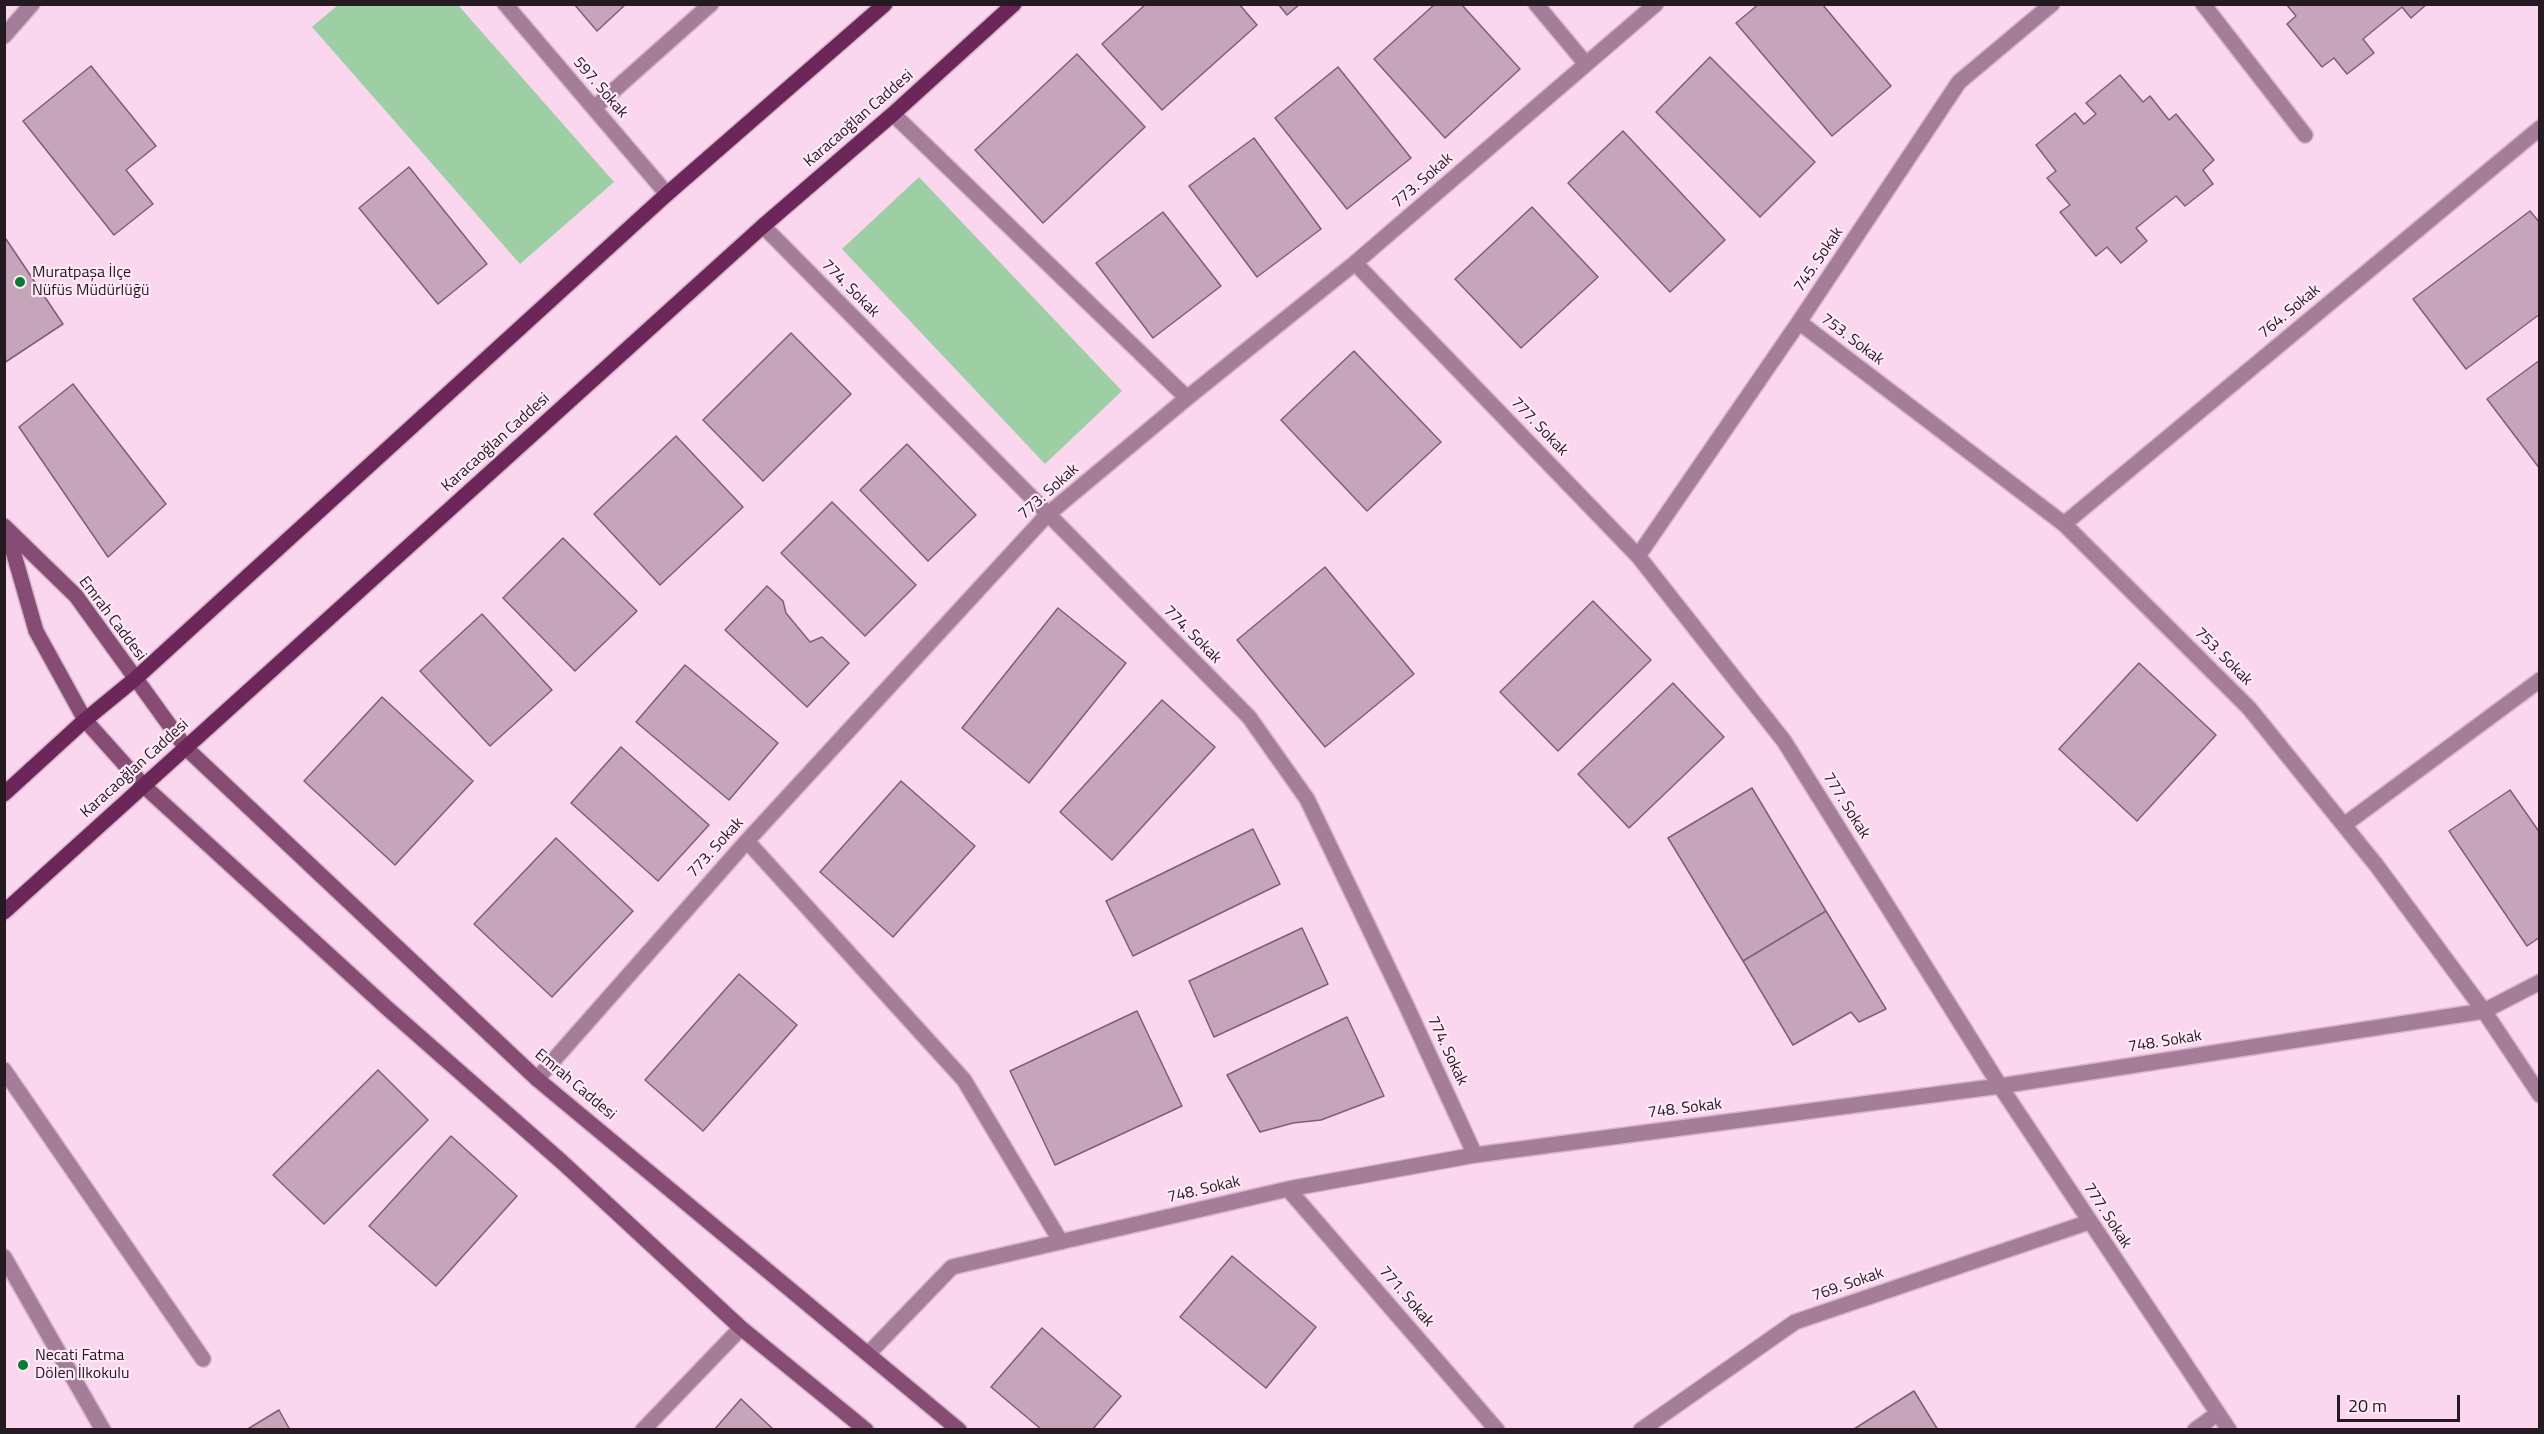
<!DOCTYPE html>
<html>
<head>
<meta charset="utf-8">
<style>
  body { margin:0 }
  #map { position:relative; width:2544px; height:1434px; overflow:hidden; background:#fad7ee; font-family:"Titillium Web",sans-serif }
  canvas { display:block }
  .frame { position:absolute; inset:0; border:6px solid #261a22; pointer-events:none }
  .scale { position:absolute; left:2337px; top:1395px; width:123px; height:27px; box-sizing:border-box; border:3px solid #261a22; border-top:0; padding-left:8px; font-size:18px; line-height:21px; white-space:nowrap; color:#261a22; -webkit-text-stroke:4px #ffe9f7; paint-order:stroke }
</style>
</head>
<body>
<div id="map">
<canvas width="2544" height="1434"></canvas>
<div class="frame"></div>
<div class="scale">20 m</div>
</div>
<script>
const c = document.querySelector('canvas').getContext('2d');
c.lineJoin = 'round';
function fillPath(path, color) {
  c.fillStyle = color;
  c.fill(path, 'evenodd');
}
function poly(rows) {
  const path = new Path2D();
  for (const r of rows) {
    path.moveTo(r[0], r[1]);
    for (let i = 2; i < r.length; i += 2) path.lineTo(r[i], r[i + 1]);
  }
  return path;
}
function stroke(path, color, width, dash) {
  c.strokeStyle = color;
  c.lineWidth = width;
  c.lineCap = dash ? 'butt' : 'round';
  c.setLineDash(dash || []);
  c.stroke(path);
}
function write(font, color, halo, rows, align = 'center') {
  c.font = font + ' "Titillium Web",sans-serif';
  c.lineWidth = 4.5;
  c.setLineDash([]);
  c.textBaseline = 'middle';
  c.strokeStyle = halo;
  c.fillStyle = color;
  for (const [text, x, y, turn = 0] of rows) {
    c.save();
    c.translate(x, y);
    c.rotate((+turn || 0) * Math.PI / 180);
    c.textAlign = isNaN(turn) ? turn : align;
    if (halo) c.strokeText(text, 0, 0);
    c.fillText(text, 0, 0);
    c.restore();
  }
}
fillPath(poly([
  [338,5,458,5,614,182,520,264,312,27],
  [919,177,1122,391,1045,464,842,249]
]), '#9dcea4');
const building = poly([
  [574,4,626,4,597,31,574,4],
  [1146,4,1239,4,1257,25,1162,110,1102,44,1146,4],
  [1278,4,1300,4,1287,15,1278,4],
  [1435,4,1461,4,1520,69,1445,138,1374,59,1435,4],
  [1759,4,1822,4,1891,86,1832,136,1736,23,1759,4],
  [2286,4,2427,4,2411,18,2402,7,2363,39,2374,53,2347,74,2334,58,2322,67,2287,24,2296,16,2286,4],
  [1077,54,1145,127,1043,223,975,150,1077,54],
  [1710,57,1815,162,1760,217,1656,112,1710,57],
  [91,66,156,146,126,170,153,204,114,235,23,121,91,66],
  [1338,67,1411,158,1347,209,1275,118,1338,67],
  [2120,75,2143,102,2150,96,2169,120,2176,114,2214,160,2203,170,2213,184,2185,206,2176,196,2136,228,2147,241,2121,263,2107,247,2096,256,2060,212,2070,205,2047,178,2056,171,2036,145,2075,113,2084,124,2096,114,2086,103,2120,75],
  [1623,131,1725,240,1670,292,1568,183,1623,131],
  [1254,138,1321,229,1257,277,1189,186,1254,138],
  [409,167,487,264,438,304,359,208,409,167],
  [1532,207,1598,277,1521,348,1455,279,1532,207],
  [2530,211,2540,223,2540,314,2466,369,2413,299,2530,211],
  [1163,212,1221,286,1153,338,1096,263,1163,212],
  [6,239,63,324,4,363,4,240,6,239],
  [791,333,851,394,763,481,703,420,791,333],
  [1354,351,1441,442,1367,511,1281,420,1354,351],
  [2540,360,2540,469,2487,399,2540,360],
  [73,384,166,504,108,557,19,427,73,384],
  [676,436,743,507,660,585,594,514,676,436],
  [907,444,976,515,928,561,860,490,907,444],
  [832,502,916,585,865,636,781,553,832,502],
  [563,538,637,611,575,671,503,598,563,538],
  [1325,567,1414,674,1325,747,1237,640,1325,567],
  [767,586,783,601,786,613,810,642,822,637,849,663,807,707,725,630,767,586],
  [1593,601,1651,660,1558,751,1500,692,1593,601],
  [1058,608,1126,663,1029,783,962,728,1058,608],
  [482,614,552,690,490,746,420,671,482,614],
  [2139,663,2216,735,2137,821,2059,749,2139,663],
  [685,665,778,743,729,800,636,722,685,665],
  [1673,683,1724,737,1629,828,1578,774,1673,683],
  [382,697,473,781,395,865,304,781,382,697],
  [1162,700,1215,747,1112,860,1060,812,1162,700],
  [621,747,709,825,658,881,571,803,621,747],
  [901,781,975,846,893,937,820,872,901,781],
  [1752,788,1826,911,1743,961,1668,838,1752,788],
  [2510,790,2540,833,2540,937,2527,946,2449,831,2510,790],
  [1253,829,1280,884,1133,956,1106,901,1253,829],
  [556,838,633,911,552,997,474,924,556,838],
  [1826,911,1886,1009,1859,1022,1851,1012,1793,1045,1743,961,1826,911],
  [1302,928,1328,984,1214,1037,1189,981,1302,928],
  [739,974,797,1025,703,1131,645,1080,739,974],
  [1137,1011,1182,1106,1055,1165,1010,1071,1137,1011],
  [1347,1017,1384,1096,1321,1120,1293,1123,1260,1132,1227,1075,1347,1017],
  [378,1070,428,1120,324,1224,273,1175,378,1070],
  [451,1136,517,1196,436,1286,369,1226,451,1136],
  [1232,1256,1316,1327,1266,1388,1180,1317,1232,1256],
  [1042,1328,1121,1396,1092,1430,1042,1430,991,1387,1042,1328],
  [1914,1391,1938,1430,1854,1430,1854,1429,1914,1391],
  [741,1399,774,1430,714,1430,741,1399],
  [279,1410,290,1430,246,1430,279,1410]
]);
fillPath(building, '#c6a5ba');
stroke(building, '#7d5f73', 1.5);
const lane = poly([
  [2203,4,2305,135],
  [4,1070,203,1359]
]);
const street = poly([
  [505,4,667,194],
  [1536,4,1586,64],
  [4,36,32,4],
  [594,108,711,4],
  [893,114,1187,398],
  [763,226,1249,717,1307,799,1407,1007,1475,1155],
  [1355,263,1638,556,1784,741,2000,1086,2229,1430],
  [1799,322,2064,524,2249,708,2377,866,2484,1011,2540,1095],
  [2064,524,2540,128],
  [1638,556,1799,322,1959,82,2052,4],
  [2344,825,2540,680],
  [747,841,964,1080,1061,1242],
  [537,1079,747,841,1047,515,1187,398,1355,263,1656,4],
  [1288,1189,1497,1430],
  [4,1257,103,1430],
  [869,1353,952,1267,1288,1189,1475,1155,2000,1086,2484,1011,2540,982],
  [643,1430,741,1328],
  [1641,1430,1795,1322,2089,1222],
  [2195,1430,2217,1414]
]);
const secondary = poly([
  [4,526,76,596,186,748,537,1079,959,1430],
  [7,530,36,631,85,720,144,786,387,1008,562,1162,741,1328,866,1430]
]);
const primary = poly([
  [4,794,85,720,135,679,667,194,885,4],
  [4,912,763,226,893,114,1014,4]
]);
stroke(lane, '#d4b5c9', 18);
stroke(street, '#d4b5c9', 18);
stroke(secondary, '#d4b5c9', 18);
stroke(primary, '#d4b5c9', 18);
stroke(lane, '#a67d98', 15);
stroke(street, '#a67d98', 15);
stroke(secondary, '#864c74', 15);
stroke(primary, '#6d265a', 15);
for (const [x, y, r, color] of [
  [20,282,6,"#097c33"],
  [23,1365,6,"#097c33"]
]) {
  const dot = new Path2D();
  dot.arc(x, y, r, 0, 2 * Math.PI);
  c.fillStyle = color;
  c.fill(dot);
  stroke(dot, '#ffe9f7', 2);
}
write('16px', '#261a22', '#ffe9f7', [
  ["597. Sokak",600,88,49],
  ["Karacaoğlan Caddesi",859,119,-41],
  ["773. Sokak",1423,181,-41],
  ["745. Sokak",1819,260,-56],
  ["774. Sokak",850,289,45],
  ["764. Sokak",2290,312,-40],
  ["753. Sokak",1852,340,37],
  ["777. Sokak",1539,427,46],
  ["Karacaoğlan Caddesi",496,443,-42],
  ["773. Sokak",1049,492,-42],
  ["Emrah Caddesi",112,619,53],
  ["774. Sokak",1192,635,45],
  ["753. Sokak",2223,657,45],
  ["Karacaoğlan Caddesi",135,769,-42],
  ["777. Sokak",1846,806,58],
  ["773. Sokak",716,848,-48],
  ["748. Sokak",2165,1042,-9],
  ["774. Sokak",1447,1051,65],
  ["Emrah Caddesi",575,1085,40],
  ["748. Sokak",1685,1109,-7],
  ["748. Sokak",1204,1190,-13],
  ["777. Sokak",2107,1216,57],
  ["769. Sokak",1848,1285,-19],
  ["771. Sokak",1406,1297,49]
]);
write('16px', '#261a22', '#ffe9f7', [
  ["Muratpaşa İlçe",32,273],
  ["Nüfüs Müdürlüğü",32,291],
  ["Necati Fatma",35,1356],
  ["Dölen İlkokulu",35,1374]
], 'left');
</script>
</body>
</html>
